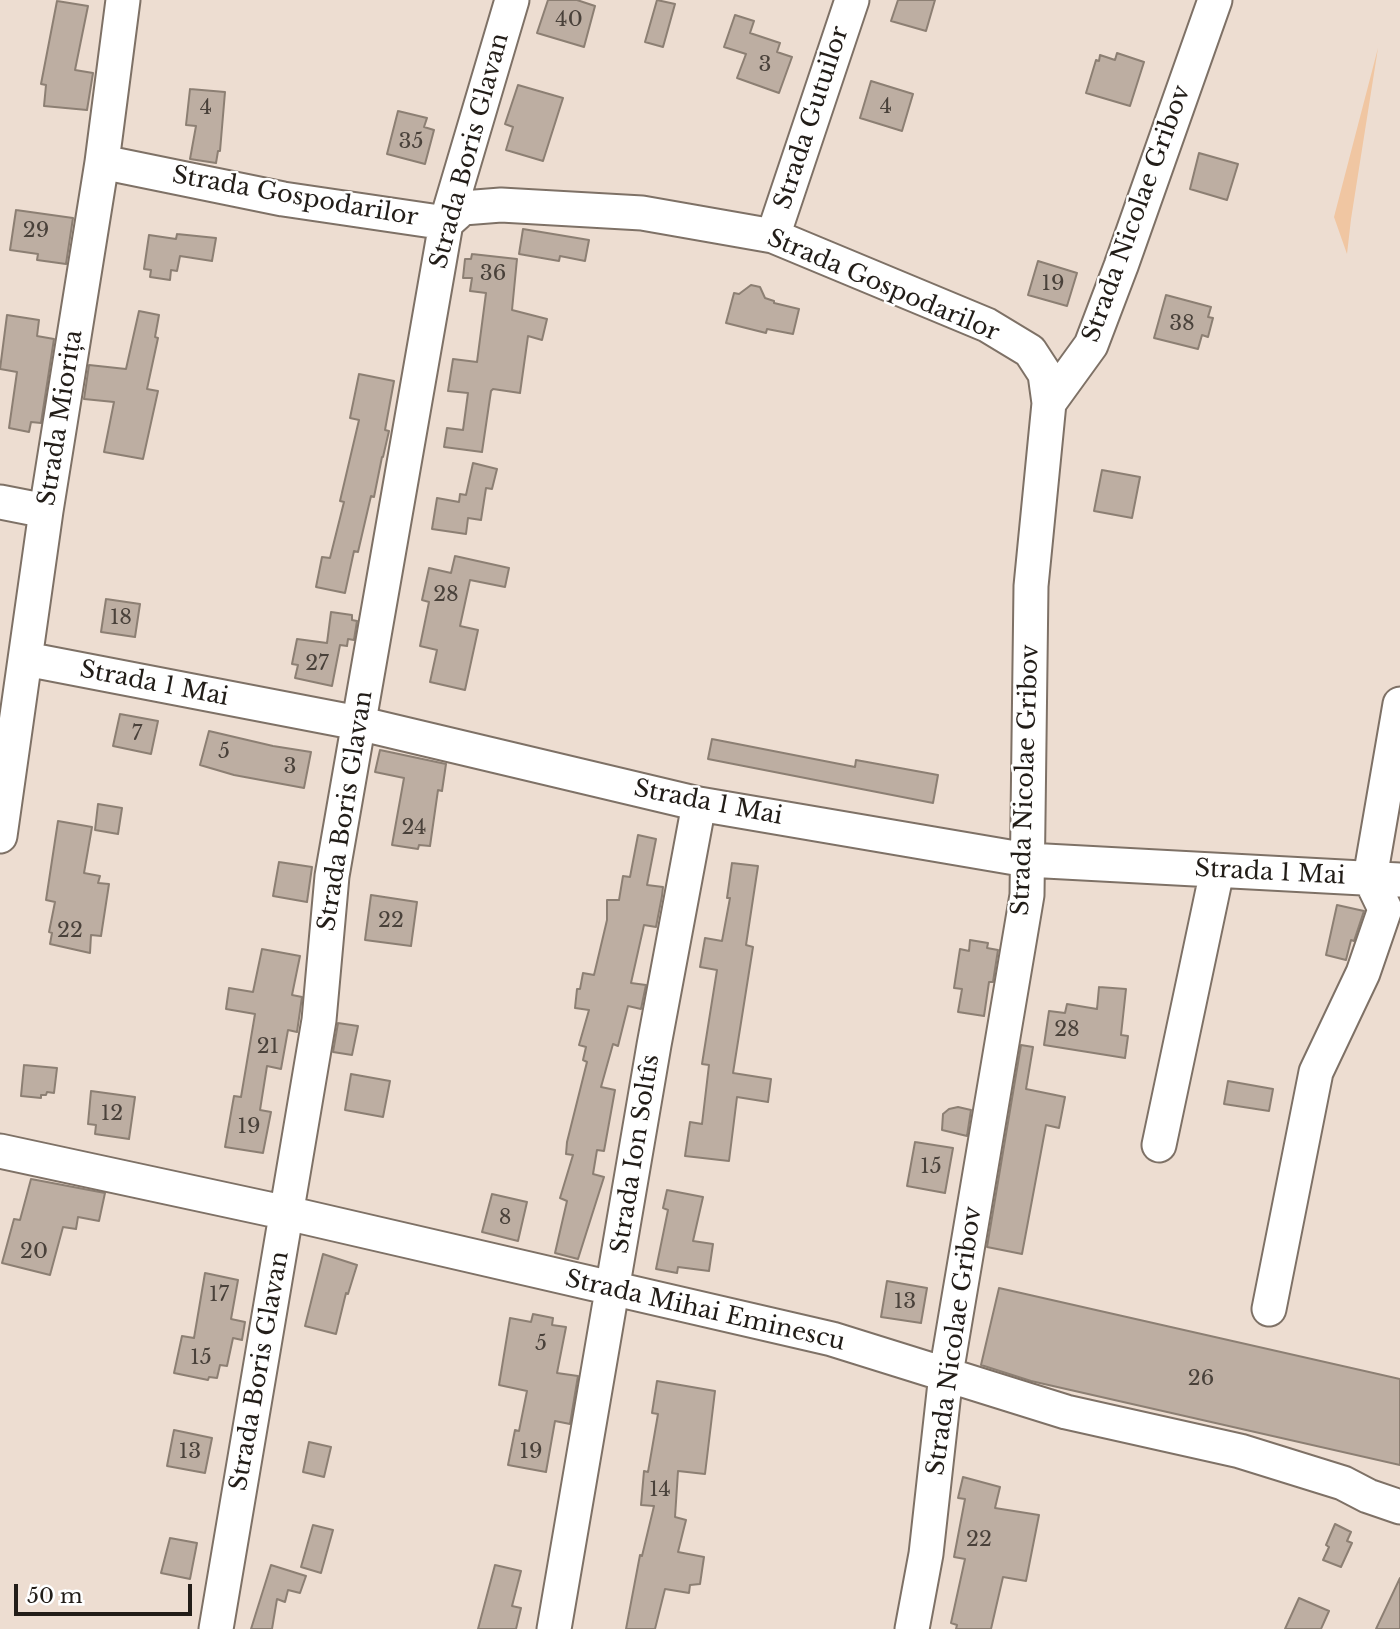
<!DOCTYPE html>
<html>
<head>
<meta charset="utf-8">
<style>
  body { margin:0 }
  #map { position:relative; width:1400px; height:1629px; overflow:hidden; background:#edddd1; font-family:"Libre Baskerville",serif }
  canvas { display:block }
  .scale { position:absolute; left:14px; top:1584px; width:178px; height:32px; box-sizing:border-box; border:4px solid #221d18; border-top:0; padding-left:9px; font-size:21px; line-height:24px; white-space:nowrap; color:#221d18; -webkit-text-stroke:5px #fff; paint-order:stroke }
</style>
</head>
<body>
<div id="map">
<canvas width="1400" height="1629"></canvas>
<div class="scale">50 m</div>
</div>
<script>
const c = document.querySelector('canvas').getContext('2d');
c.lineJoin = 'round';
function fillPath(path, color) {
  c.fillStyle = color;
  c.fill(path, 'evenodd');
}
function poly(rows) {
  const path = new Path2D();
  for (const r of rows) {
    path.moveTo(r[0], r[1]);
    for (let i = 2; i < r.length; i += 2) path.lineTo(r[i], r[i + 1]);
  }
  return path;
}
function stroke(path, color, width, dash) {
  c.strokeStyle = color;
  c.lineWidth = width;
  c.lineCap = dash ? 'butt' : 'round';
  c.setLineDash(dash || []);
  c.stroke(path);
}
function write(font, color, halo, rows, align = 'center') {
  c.font = font + ' "Libre Baskerville",serif';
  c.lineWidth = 5;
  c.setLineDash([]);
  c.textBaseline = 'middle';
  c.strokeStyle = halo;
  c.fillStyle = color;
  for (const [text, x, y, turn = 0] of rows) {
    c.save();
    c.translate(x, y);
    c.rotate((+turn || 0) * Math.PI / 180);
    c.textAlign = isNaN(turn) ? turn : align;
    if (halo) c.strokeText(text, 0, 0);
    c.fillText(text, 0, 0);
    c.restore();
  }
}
fillPath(poly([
  [1378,48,1351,219,1347,254,1334,217]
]), '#f0c6a2');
const building = poly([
  [548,0,577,0,595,6,584,47,537,33,548,0],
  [657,0,675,4,663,47,645,42,657,0],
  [898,0,935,0,926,31,891,21,898,0],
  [57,1,88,6,75,70,93,73,87,110,44,106,46,85,41,84,57,1],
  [735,15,754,21,750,33,780,43,777,52,792,57,779,93,737,78,746,54,724,47,735,15],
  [1117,53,1144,62,1130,106,1086,93,1096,60,1099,61,1100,55,1115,60,1117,53],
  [871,81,913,94,902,131,860,118,871,81],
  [518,85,563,98,543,161,506,150,513,127,505,124,518,85],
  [190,89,225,92,220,151,218,151,216,163,190,159,196,126,186,125,190,89],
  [398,111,427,118,424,127,434,130,425,164,387,154,398,111],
  [1199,153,1238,164,1227,200,1190,189,1199,153],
  [16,210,73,218,66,264,37,260,38,254,10,250,16,210],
  [523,229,589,240,585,261,560,256,559,261,519,254,523,229],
  [177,234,216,238,212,261,180,256,177,271,171,270,170,280,150,277,151,270,144,269,149,235,176,239,177,234],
  [472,254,517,259,512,310,547,319,542,340,528,336,520,393,493,389,491,391,482,452,444,447,447,428,463,430,468,393,448,391,453,359,477,362,486,293,470,291,472,278,463,278,465,259,471,259,472,254],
  [1038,261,1077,273,1067,306,1028,295,1038,261],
  [751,285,760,287,765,298,774,301,774,303,799,309,793,334,767,329,766,333,726,323,734,293,739,294,751,285],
  [1166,295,1211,307,1208,317,1213,318,1208,337,1202,335,1198,349,1154,338,1166,295],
  [139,311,159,315,155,337,158,338,147,389,158,391,143,459,104,452,114,402,84,399,89,365,126,369,139,311],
  [7,315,39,320,37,336,54,339,41,423,31,422,29,432,9,428,17,372,0,369,7,315],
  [359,374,394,381,385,430,389,431,383,457,382,457,374,497,371,496,358,552,354,551,345,593,316,587,322,557,330,558,344,502,340,501,359,420,350,418,359,374],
  [473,463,497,469,492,489,486,488,481,520,468,518,466,534,432,529,437,498,459,502,460,494,466,495,473,463],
  [1102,470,1140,477,1132,518,1094,511,1102,470],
  [455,556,509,568,505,587,470,580,460,626,478,630,465,690,430,682,437,650,420,646,429,602,422,600,429,568,451,573,455,556],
  [106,599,140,604,135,637,101,632,106,599],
  [331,612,352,615,352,620,357,621,354,640,348,639,347,646,340,645,332,686,295,678,298,665,292,664,297,639,327,643,331,612],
  [120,714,158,721,151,754,113,746,120,714],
  [209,731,273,746,311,752,304,788,234,775,200,765,209,731],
  [712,739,855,767,856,760,938,775,933,803,708,759,712,739],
  [380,750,446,764,442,791,438,790,430,846,419,845,418,849,392,845,404,778,375,772,380,750],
  [98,804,122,808,118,834,95,830,98,804],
  [58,821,92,827,84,873,100,876,98,883,109,884,101,936,91,935,90,953,50,944,52,933,49,932,55,902,46,900,58,821],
  [638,835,656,839,647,885,663,887,662,896,656,927,644,925,631,983,646,985,641,1009,628,1006,618,1046,613,1044,601,1087,615,1090,604,1151,597,1150,593,1174,604,1177,578,1259,555,1253,567,1201,560,1198,573,1155,566,1154,567,1142,587,1062,583,1060,586,1047,579,1045,589,1010,575,1008,577,989,580,989,583,973,594,975,607,920,607,900,619,900,623,876,630,877,638,835],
  [279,862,312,867,307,902,273,896,279,862],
  [732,863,758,866,746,945,753,947,733,1073,771,1079,768,1102,737,1097,729,1161,685,1156,690,1122,702,1124,709,1065,702,1064,717,970,700,967,705,938,722,941,730,898,727,898,732,863],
  [371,895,417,902,411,946,365,940,371,895],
  [1337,905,1364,911,1354,941,1351,940,1346,960,1326,955,1337,905],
  [970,940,988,943,987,948,998,950,993,982,989,982,984,1016,958,1012,962,989,954,988,960,949,969,951,970,940],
  [262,949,300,956,292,995,302,997,297,1032,288,1030,281,1069,267,1066,260,1110,271,1112,263,1153,225,1147,234,1096,241,1097,255,1014,226,1009,229,988,253,992,262,949],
  [1099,987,1126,989,1121,1035,1128,1036,1125,1058,1044,1045,1049,1011,1065,1013,1067,1004,1097,1009,1099,987],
  [338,1023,358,1026,352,1055,333,1052,338,1023],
  [1021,1045,1033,1047,1026,1089,1065,1097,1059,1128,1046,1125,1022,1254,987,1247,1021,1045],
  [24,1065,57,1068,54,1093,47,1092,46,1095,41,1095,41,1098,21,1096,24,1065],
  [351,1074,390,1081,383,1117,345,1110,351,1074],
  [1228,1081,1273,1089,1269,1111,1224,1104,1228,1081],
  [91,1091,135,1097,129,1139,95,1134,96,1125,88,1124,91,1091],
  [958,1107,971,1110,967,1136,942,1130,943,1114,949,1109,958,1107],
  [915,1142,953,1148,945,1193,907,1186,915,1142],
  [31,1179,105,1193,99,1221,78,1217,76,1229,63,1227,50,1275,2,1263,14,1219,20,1220,31,1179],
  [667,1190,703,1197,693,1241,713,1244,709,1271,678,1267,677,1273,656,1269,668,1210,663,1208,667,1190],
  [492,1194,527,1202,518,1241,482,1232,492,1194],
  [323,1254,357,1265,348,1294,346,1293,336,1334,305,1326,323,1254],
  [205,1273,238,1280,231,1319,245,1322,242,1340,233,1338,227,1366,220,1365,217,1378,209,1377,208,1380,174,1373,182,1336,194,1338,205,1273],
  [887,1281,927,1288,921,1323,881,1317,887,1281],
  [999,1288,1400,1379,1400,1465,1031,1381,981,1365,999,1288],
  [533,1314,553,1318,552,1325,566,1327,557,1373,578,1376,570,1424,555,1421,546,1472,508,1465,515,1430,519,1431,527,1391,499,1385,510,1318,531,1322,533,1314],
  [657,1381,715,1391,705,1474,678,1471,675,1517,686,1520,678,1552,704,1557,700,1584,690,1585,689,1593,665,1589,655,1629,626,1629,640,1555,642,1556,654,1506,641,1505,644,1471,648,1472,658,1414,652,1413,657,1381],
  [174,1430,212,1438,205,1473,167,1466,174,1430],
  [309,1442,331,1447,324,1477,303,1472,309,1442],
  [963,1477,1000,1487,995,1508,1039,1515,1026,1581,1003,1577,991,1629,956,1629,957,1625,951,1623,965,1559,954,1557,965,1499,958,1498,963,1477],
  [1335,1524,1351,1532,1347,1541,1352,1543,1341,1567,1323,1560,1329,1547,1326,1545,1335,1524],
  [313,1525,333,1530,321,1573,301,1567,313,1525],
  [170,1538,197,1543,190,1579,161,1573,170,1538],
  [271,1565,306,1576,300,1593,288,1590,285,1602,277,1599,272,1629,251,1629,271,1565],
  [495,1565,521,1571,512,1606,521,1608,516,1629,478,1629,495,1565],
  [1400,1578,1400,1629,1376,1629,1400,1578],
  [1299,1598,1329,1611,1321,1629,1285,1629,1299,1598]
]);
fillPath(building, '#bdaea2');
stroke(building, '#8c7f73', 2);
const minor = poly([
  [102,162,283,199,446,223,463,208,501,205,642,213,773,236,987,325,1030,351,1045,374,1049,403],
  [773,236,852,0],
  [0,502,46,511],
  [26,659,358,723,699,804,1027,860,1400,880],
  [0,836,46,511,102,162,123,0],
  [1159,1145,1217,871],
  [0,1151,287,1213,832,1339,1066,1412,1240,1451,1343,1483,1368,1496,1400,1507],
  [1269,1309,1316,1072,1363,973,1385,909,1370,878,1400,704],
  [216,1629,319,1020,332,876,446,223,512,0],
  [554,1629,654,1045,699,804],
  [912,1629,926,1554,946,1374,1027,895,1031,586,1049,403,1091,345,1121,266,1215,0]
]);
stroke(minor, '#7e7166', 37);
stroke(minor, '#fff', 33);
write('21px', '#49413a', null, [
  ["40",569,20],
  ["3",765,65],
  ["4",886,107],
  ["4",206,108],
  ["35",411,142],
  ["29",36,231],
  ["36",493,274],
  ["19",1053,284],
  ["38",1182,324],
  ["28",446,595],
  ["18",121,618],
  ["27",317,664],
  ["7",137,734],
  ["5",224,752],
  ["3",290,767],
  ["24",414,828],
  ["22",391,921],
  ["22",70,931],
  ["28",1067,1030],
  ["21",268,1047],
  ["12",112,1114],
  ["19",249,1127],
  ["15",931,1167],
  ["8",505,1218],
  ["20",34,1252],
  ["17",219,1295],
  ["13",905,1302],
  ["5",541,1344],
  ["15",201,1358],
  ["26",1201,1379],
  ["13",190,1452],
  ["19",531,1452],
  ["14",660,1490],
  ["22",979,1540]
]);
write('24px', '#221d18', '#fff', [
  ["Strada Gutuilor",812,118,-72],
  ["Strada Boris Glavan",470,151,-75],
  ["Strada Gospodarilor",295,197,10],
  ["Strada Nicolae Gribov",1137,214,-70],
  ["Strada Gospodarilor",883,286,23],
  ["Strada Miorița",61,418,-81],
  ["Strada 1 Mai",154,684,11],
  ["Strada Nicolae Gribov",1026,780,-88],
  ["Strada 1 Mai",708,803,11],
  ["Strada Boris Glavan",346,811,-81],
  ["Strada 1 Mai",1270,873,3],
  ["Strada Ion Soltîs",636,1154,-81],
  ["Strada Mihai Eminescu",705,1311,13],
  ["Strada Nicolae Gribov",955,1341,-82],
  ["Strada Boris Glavan",260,1371,-80]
]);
</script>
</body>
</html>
